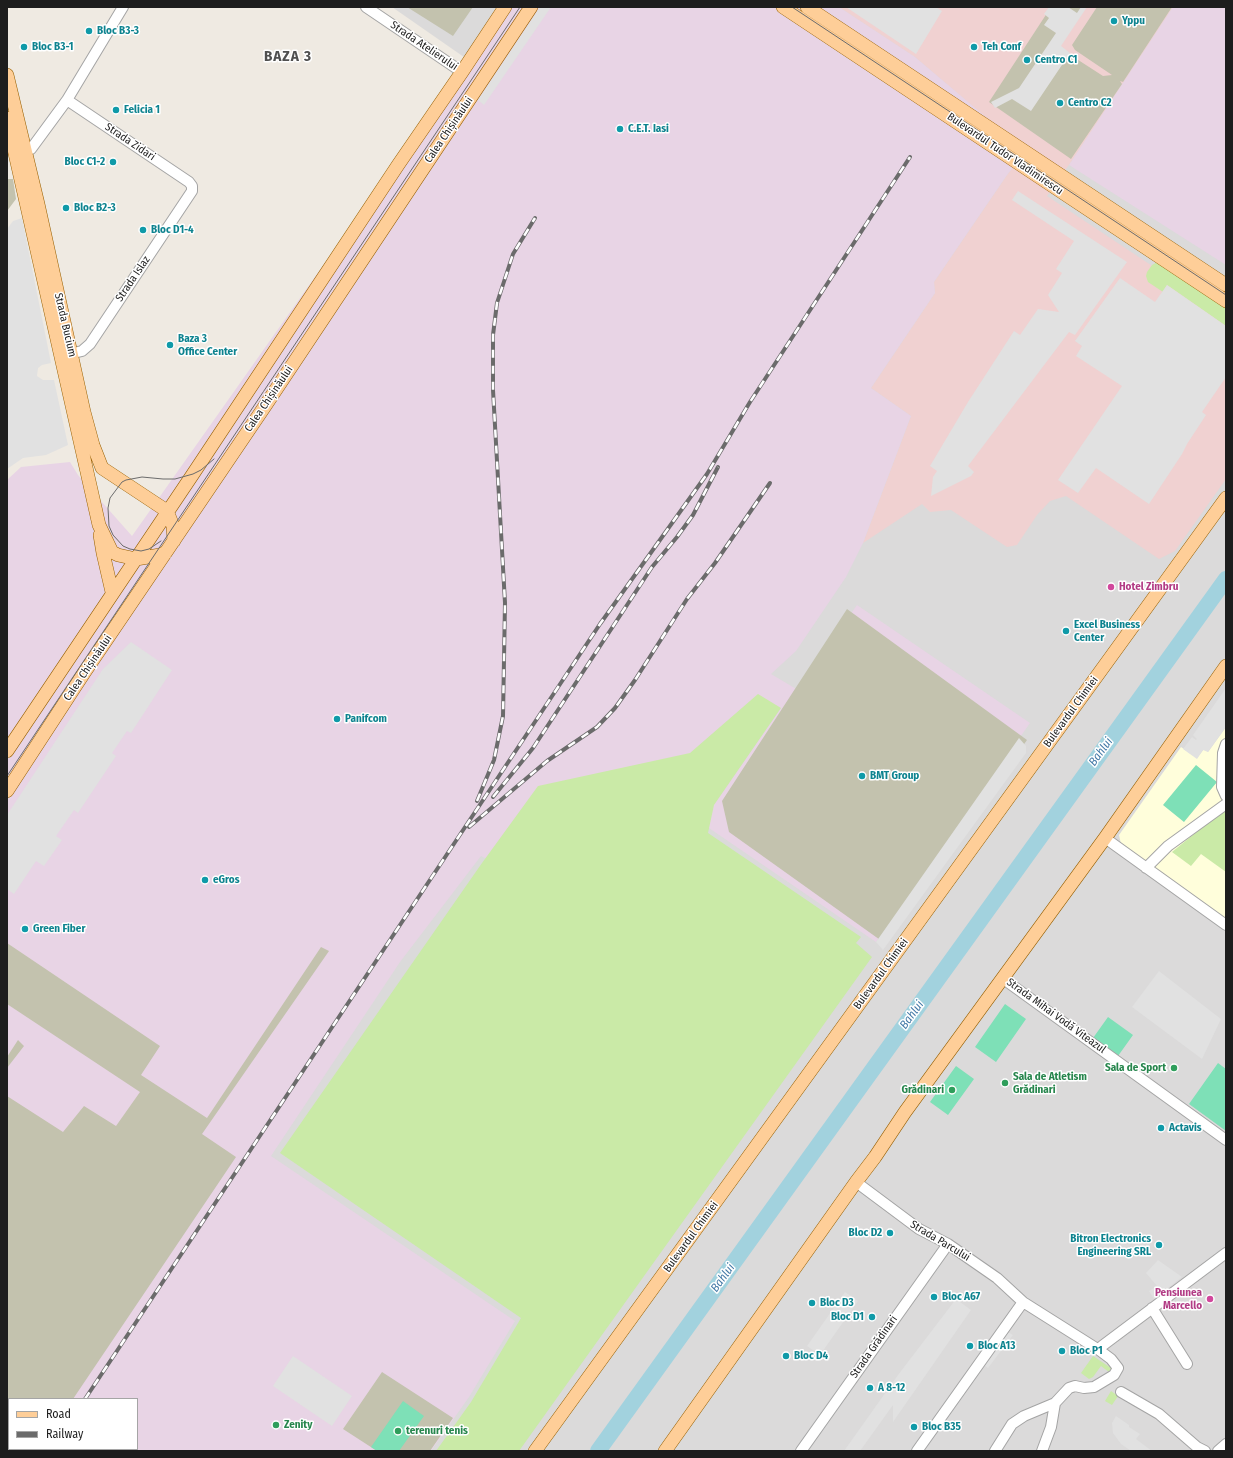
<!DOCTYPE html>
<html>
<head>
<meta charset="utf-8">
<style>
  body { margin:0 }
  #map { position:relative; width:1233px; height:1458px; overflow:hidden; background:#efeae2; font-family:"Fira Sans Condensed",sans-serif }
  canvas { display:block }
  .frame { position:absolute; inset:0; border:8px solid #1d1d1d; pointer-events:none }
  .legend { position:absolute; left:8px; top:1398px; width:130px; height:52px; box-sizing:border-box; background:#fff; border:1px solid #a5a5a5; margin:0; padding:5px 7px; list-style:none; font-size:12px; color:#1d1d1d }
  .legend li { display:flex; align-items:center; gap:8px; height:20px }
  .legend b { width:20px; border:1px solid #a5a5a5 }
</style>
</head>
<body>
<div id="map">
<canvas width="1233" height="1458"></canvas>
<div class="frame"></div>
<ul class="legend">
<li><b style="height:5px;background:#fece98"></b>Road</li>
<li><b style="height:5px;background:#6b6b6b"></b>Railway</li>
</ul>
</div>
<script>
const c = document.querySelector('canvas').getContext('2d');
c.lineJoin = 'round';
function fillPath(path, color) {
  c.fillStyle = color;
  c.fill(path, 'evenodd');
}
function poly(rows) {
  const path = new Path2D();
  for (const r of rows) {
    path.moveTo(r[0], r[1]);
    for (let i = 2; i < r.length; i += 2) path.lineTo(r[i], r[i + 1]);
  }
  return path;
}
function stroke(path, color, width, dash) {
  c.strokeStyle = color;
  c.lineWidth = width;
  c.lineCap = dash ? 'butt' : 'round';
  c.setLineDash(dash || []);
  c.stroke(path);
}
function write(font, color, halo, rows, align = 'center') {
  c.font = font + ' "Fira Sans Condensed",sans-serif';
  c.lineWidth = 3;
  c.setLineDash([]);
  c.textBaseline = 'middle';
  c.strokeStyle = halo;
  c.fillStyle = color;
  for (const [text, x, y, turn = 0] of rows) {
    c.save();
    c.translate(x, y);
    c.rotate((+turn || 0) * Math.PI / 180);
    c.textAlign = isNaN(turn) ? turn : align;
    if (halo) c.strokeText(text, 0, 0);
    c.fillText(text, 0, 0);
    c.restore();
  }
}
fillPath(poly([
  [392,7,1226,7,1226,1451,7,1451,7,791,484,71],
  [9,1399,137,1399,137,1449,9,1449]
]), '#dbdada');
fillPath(poly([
  [839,7,1173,7,1073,159,1047,196,1226,315,1226,479,1175,551,1159,559,1066,496,1050,501,1037,515,1017,545,1007,547,951,510,930,512,922,504,863,543,911,416,871,388,935,293,934,282,1007,175,1025,151,915,57]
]), '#f0d1d1');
fillPath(poly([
  [500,7,839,7,915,57,1026,151,1007,175,934,282,935,293,871,388,911,416,863,543,846,577,796,651,771,674,798,690,857,605,1030,723,876,942,706,826,630,938,481,856,400,962,271,1156,515,1321,469,1397,431,1451,7,1451,7,480,21,467,70,462,78,475,132,536,466,63],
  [9,1399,137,1399,137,1449,9,1449],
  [1173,7,1226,7,1226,265,1069,165]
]), '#e8d4e5');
fillPath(poly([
  [1226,727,1226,925,1121,844,1119,835,1181,747,1197,758,1204,749,1208,752]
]), '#fffedb');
fillPath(poly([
  [407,7,473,7,453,36],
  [1051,7,1085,7,1055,45,1103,76,1112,75,1075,50,1072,45,1097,7,1172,7,1123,82,1120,81,1122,84,1071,159,989,102],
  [7,179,13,179,16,199,7,211],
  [847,609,1027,740,883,942,729,832,722,801],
  [7,943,160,1046,141,1075,207,1118,321,947,329,951,202,1134,236,1157,73,1399,9,1399,9,1449,39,1449,38,1451,7,1451,7,1096,63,1132,84,1106,116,1126,140,1092,7,1004],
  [18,1040,24,1046,7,1068,7,1057],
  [382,1372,453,1418,430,1451,377,1451,343,1429]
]), '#c3c2ae');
fillPath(poly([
  [1159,261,1226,304,1226,326,1167,285,1163,292,1148,282,1146,276,1147,272,1152,265],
  [758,694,781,708,714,805,708,833,861,937,856,943,872,957,519,1451,436,1451,471,1402,521,1318,280,1153,482,863,538,786,690,753],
  [1226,810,1226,872,1201,854,1191,866,1172,852,1199,830],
  [1093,1356,1111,1368,1109,1372,1101,1366,1093,1377,1089,1379,1081,1373],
  [1111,1391,1118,1396,1112,1405,1105,1401]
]), '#caeaa7');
fillPath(poly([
  [1196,765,1217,782,1184,822,1163,805],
  [1005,1004,1026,1019,996,1062,975,1047],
  [1108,1017,1133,1035,1118,1056,1093,1038],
  [1218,1063,1226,1069,1226,1131,1189,1104],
  [956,1066,974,1079,948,1115,930,1102],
  [403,1401,424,1416,399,1451,377,1451,371,1447]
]), '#7ee0b7');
fillPath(poly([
  [540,7,551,7,484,105,478,100],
  [846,7,936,7,942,11,916,54],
  [1049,7,1068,7,1077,13,1081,7,1087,7,1061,46,1070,53,1031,111,1012,99,995,108,991,102,1019,88,1056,33,1044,25,1049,18,1044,14],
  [1018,191,1127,262,1075,335,1069,332,968,466,974,472,971,476,931,496,933,477,937,471,930,466,968,402,1014,331,1020,335,1038,309,1059,312,1048,295,1062,273,1056,269,1074,241,1012,200],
  [22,218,51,363,42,365,38,368,37,376,43,380,54,380,68,445,46,455,23,458,7,469,7,229,13,221],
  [1120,278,1155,302,1167,285,1226,326,1226,377,1202,412,1206,415,1187,444,1182,454,1149,504,1096,468,1078,493,1058,480,1122,386,1076,356,1082,346,1075,341],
  [131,642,172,670,131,733,127,731,112,753,116,756,78,813,74,810,56,836,62,840,44,866,36,861,14,894,7,889,7,815,103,669],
  [1226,688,1226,727,1208,752,1203,750,1197,759,1183,749,1192,737,1196,740,1197,739,1193,735],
  [1019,738,1026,746,1026,753,883,950,876,942],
  [1159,971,1221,1019,1202,1059,1132,1007],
  [1158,1260,1182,1277,1154,1299,1149,1291,1157,1286,1146,1273],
  [845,1292,858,1301,820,1355,807,1346],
  [956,1299,971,1310,893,1422,893,1405,860,1451,844,1451,898,1375],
  [1006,1331,1013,1335,988,1368,981,1363],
  [293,1356,352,1396,332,1426,273,1386],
  [1116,1416,1129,1425,1129,1427,1140,1434,1136,1439,1152,1451,1131,1451,1121,1444,1113,1433,1112,1423]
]), '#e1e1e1');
stroke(poly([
  [598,1451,1226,579]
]), '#a2d2de', 16);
const minor = poly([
  [366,7,462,72],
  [19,152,31,149,67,100,123,7],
  [65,355,82,351,90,344,192,191,192,186,189,182,67,100],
  [1226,744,1223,753,1222,787,1226,796],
  [1105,838,1226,925],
  [1146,868,1168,846,1226,804],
  [1002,978,1226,1140],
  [856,1182,919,1229,948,1244,997,1278,1023,1302,1099,1350,1111,1359,1118,1368,1114,1375,1094,1387,1084,1388,1075,1386,1069,1388,1055,1403,1024,1416,1012,1424,995,1451],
  [1152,1308,1187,1364],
  [1099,1350,1102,1346,1226,1253],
  [1121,1392,1159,1414,1197,1447,1205,1451],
  [801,1451,948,1244],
  [917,1451,1023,1302],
  [1042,1451,1051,1427,1055,1403],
  [1218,1451,1226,1444]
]);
const major = poly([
  [783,7,1226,301],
  [807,7,1226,285],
  [7,75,38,204,84,412,93,445,102,468,167,511,173,526,174,541],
  [7,118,99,525,112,552,118,555,136,559,160,555,166,552],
  [100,535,103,553,112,592],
  [7,751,193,474,398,165,462,72,505,7],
  [7,791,84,673,265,406,531,7],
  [535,1451,1226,498],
  [665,1451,856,1182,875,1157,905,1112,1105,838,1226,666]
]);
stroke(minor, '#a4a4a4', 12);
stroke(major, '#965f00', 14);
stroke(minor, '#fff', 10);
stroke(major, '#fece98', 13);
stroke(poly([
  [792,7,1226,295],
  [161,541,149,549,141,551,130,549,123,546,113,535,109,526,108,508,110,498,122,482,126,480,142,477,163,479,175,479,193,474,201,470,214,459],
  [7,776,520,7]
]), '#6b6b6b', 1);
const rail = poly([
  [493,797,533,748,652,567,677,537,693,515,718,467],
  [477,801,494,760,503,716,505,603,493,390,493,335,497,303,513,254,535,218],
  [469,827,547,761,597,727,615,708,635,680,687,599,715,563,770,483],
  [85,1399,600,624,707,474,750,402,910,157],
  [50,1451,51,1449]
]);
stroke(rail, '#6b6b6b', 4);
stroke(rail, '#fff', 2.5, [8]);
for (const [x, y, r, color] of [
  [1114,21,4,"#0f9aa8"],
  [89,31,4,"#0f9aa8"],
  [24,47,4,"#0f9aa8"],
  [974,47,4,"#0f9aa8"],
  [1027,60,4,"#0f9aa8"],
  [1060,103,4,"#0f9aa8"],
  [116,110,4,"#0f9aa8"],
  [620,129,4,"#0f9aa8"],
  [113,162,4,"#0f9aa8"],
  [66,208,4,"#0f9aa8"],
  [143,230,4,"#0f9aa8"],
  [170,345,4,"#0f9aa8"],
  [1111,587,4,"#d1479c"],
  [1066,631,4,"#0f9aa8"],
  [337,719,4,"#0f9aa8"],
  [862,776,4,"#0f9aa8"],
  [205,880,4,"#0f9aa8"],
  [25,929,4,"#0f9aa8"],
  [1174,1068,4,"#2e9e5b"],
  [1005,1083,4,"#2e9e5b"],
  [952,1090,4,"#2e9e5b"],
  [1161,1128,4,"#0f9aa8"],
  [890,1233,4,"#0f9aa8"],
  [1159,1245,4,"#0f9aa8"],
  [934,1297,4,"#0f9aa8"],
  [1210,1299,4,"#d1479c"],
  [812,1303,4,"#0f9aa8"],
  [872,1317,4,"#0f9aa8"],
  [970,1346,4,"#0f9aa8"],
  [1062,1351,4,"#0f9aa8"],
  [786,1356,4,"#0f9aa8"],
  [870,1388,4,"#0f9aa8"],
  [276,1425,4,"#2e9e5b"],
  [914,1427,4,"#0f9aa8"],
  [398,1431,4,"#2e9e5b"]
]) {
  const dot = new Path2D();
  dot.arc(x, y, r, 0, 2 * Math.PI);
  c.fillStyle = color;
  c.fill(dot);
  stroke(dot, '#fff', 1.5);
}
write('bold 11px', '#0d838f', '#fff', [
  ["Yppu",1122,21],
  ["Bloc B3-3",97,31],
  ["Bloc B3-1",32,47],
  ["Teh Conf",982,47],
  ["Centro C1",1035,60],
  ["Centro C2",1068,103],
  ["Felicia 1",124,110],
  ["C.E.T. Iasi",628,129],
  ["Bloc C1-2",105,162,"right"],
  ["Bloc B2-3",74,208],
  ["Bloc D1-4",151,230],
  ["Baza 3",178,339],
  ["Office Center",178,352],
  ["Excel Business",1074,625],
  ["Center",1074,638],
  ["Panifcom",345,719],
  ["BMT Group",870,776],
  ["eGros",213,880],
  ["Green Fiber",33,929],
  ["Actavis",1169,1128],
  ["Bloc D2",882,1233,"right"],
  ["Bitron Electronics",1151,1239,"right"],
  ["Engineering SRL",1151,1252,"right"],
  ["Bloc A67",942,1297],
  ["Bloc D3",820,1303],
  ["Bloc D1",864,1317,"right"],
  ["Bloc A13",978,1346],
  ["Bloc P1",1070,1351],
  ["Bloc D4",794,1356],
  ["A 8-12",878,1388],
  ["Bloc B35",922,1427]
], 'left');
write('11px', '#1d1d1d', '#fff', [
  ["Strada Atelierului",424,46,34],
  ["Calea Chișinăului",449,130,-56],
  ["Strada Zidari",130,142,34],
  ["Bulevardul Tudor Vladimirescu",1005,154,34],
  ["Strada Islaz",133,279,-56],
  ["Strada Bucium",65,325,77],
  ["Calea Chișinăului",269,399,-56],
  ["Calea Chișinăului",88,668,-56],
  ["Bulevardul Chimiei",1071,712,-54],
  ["Bulevardul Chimiei",881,974,-54],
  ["Strada Mihai Vodă Viteazul",1056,1016,36],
  ["Bulevardul Chimiei",691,1237,-54],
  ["Strada Parcului",940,1241,31],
  ["Strada Grădinari",874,1347,-55]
]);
write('bold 11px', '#b23c85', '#fff', [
  ["Hotel Zimbru",1119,587],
  ["Pensiunea",1202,1293,"right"],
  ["Marcello",1202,1306,"right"]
], 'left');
write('bold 11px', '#27864d', '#fff', [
  ["Sala de Sport",1166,1068,"right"],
  ["Sala de Atletism",1013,1077],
  ["Grădinari",1013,1090],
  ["Grădinari",944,1090,"right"],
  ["Zenity",284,1425],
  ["terenuri tenis",406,1431]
], 'left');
write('italic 12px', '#447aa7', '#fff', [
  ["Bahlui",1101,752,-54],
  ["Bahlui",912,1015,-54],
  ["Bahlui",723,1278,-54]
]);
c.letterSpacing = '1px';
write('bold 15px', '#505050', '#fff', [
  ["BAZA 3",288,57]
]);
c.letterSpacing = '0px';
</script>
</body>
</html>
